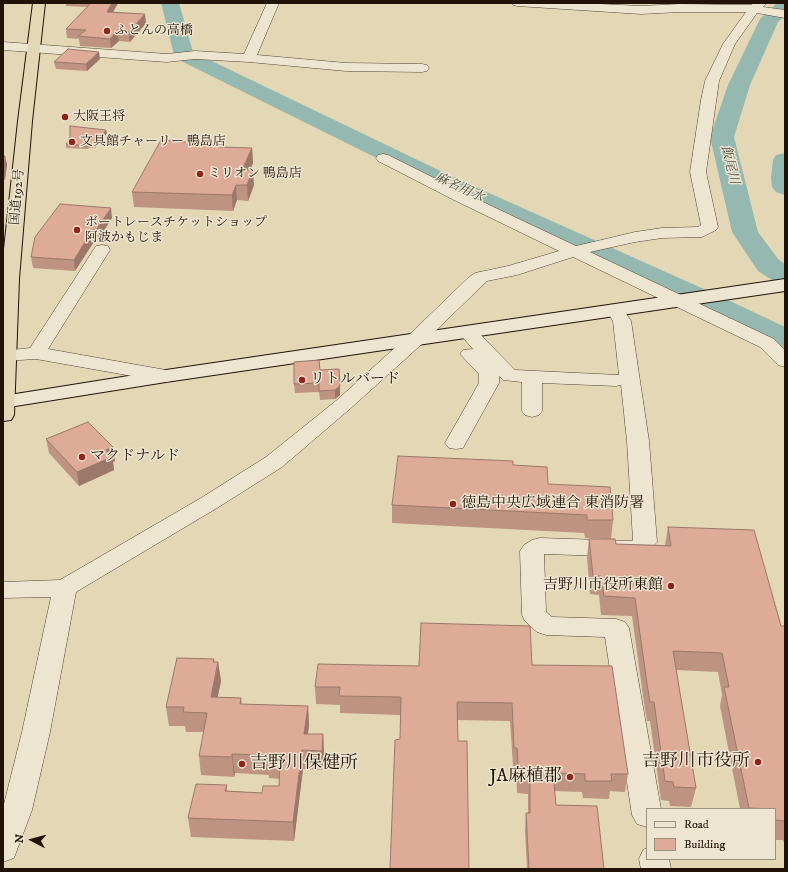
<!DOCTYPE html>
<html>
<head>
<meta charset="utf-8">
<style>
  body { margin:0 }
  #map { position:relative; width:788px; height:872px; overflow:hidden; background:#e3d7b6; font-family:"IM FELL DW Pica",serif }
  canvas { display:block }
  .frame { position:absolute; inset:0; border:4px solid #221309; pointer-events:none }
  .legend { position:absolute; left:646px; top:808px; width:130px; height:52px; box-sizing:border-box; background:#ede5d0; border:1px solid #9c9180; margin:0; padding:5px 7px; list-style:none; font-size:12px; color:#221309 }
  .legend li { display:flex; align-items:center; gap:8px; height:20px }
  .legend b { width:20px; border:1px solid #9c9180 }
  .north { position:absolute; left:12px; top:820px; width:40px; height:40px; -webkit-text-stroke:3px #ede5d0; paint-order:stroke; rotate:276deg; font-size:11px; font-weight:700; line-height:16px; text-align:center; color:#221309 }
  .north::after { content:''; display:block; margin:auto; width:14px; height:18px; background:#221309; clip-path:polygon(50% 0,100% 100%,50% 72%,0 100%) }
</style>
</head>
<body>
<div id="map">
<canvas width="788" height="872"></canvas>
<div class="frame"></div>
<ul class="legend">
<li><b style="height:5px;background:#ede5d0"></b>Road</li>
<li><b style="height:11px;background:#ddab97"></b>Building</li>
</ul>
<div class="north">N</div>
</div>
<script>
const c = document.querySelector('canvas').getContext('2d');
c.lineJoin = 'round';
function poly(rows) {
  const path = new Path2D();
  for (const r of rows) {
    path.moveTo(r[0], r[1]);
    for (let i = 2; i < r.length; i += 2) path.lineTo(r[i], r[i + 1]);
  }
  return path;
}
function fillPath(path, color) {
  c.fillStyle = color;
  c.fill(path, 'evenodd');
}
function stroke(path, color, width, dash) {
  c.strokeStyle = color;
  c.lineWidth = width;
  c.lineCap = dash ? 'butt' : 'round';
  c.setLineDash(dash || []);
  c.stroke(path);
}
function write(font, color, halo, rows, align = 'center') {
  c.font = font + ' "IM FELL DW Pica","Noto Serif JP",serif';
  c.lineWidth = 3;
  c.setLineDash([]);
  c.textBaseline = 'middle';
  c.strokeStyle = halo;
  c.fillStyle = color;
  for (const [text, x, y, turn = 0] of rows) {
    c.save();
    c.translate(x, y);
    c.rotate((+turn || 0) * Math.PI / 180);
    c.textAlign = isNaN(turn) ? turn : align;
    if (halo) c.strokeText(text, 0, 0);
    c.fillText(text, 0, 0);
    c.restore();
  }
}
fillPath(poly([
  [161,3,179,3,193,52,451,176,724,298,785,327,785,348,774,345,704,310,433,186,177,59,174,55,161,3],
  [777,3,785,3,785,16,778,22,750,85,734,137,758,232,778,259,785,264,785,285,775,282,758,271,732,232,710,137,728,85,760,19,777,3],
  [785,153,785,195,776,192,772,187,771,178,773,160,776,155,785,153]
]), '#95b9b1');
const street = poly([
  [267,3,279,3,257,55,346,63,422,64,427,65,429,68,427,71,422,72,346,71,249,62,195,59,167,62,3,50,3,42,167,54,195,51,244,54,267,3],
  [511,3,579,3,641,6,680,4,751,5,754,3,767,3,763,7,785,10,785,18,757,13,735,44,719,81,706,172,718,227,716,230,702,237,662,238,635,242,590,252,774,339,785,350,785,367,778,365,760,347,573,257,517,275,487,281,423,343,351,408,282,467,217,508,76,592,50,732,32,810,14,858,3,862,3,808,22,732,51,597,3,598,3,582,60,580,201,498,266,457,337,400,409,335,468,278,475,273,508,266,559,251,454,200,378,161,376,158,378,155,383,154,388,155,466,194,576,246,635,232,662,228,698,227,701,225,690,172,701,100,705,81,723,44,746,12,680,12,641,14,517,6,513,5,511,3],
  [102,245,108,246,110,250,48,349,166,370,173,372,176,376,173,380,166,382,36,359,3,361,3,351,30,348,96,246,102,245],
  [615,305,621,306,631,321,649,441,657,542,645,555,637,557,544,554,546,612,552,617,616,619,625,622,629,628,661,809,647,809,647,827,637,824,632,815,605,637,546,635,537,632,525,621,522,615,520,551,524,545,532,540,540,538,632,541,633,540,627,441,621,385,616,386,542,383,542,411,539,415,532,417,525,415,522,411,522,382,503,380,499,376,499,383,463,448,456,449,449,448,445,443,479,383,479,374,460,354,463,350,473,349,458,332,460,328,467,326,474,328,515,370,619,375,613,321,606,310,609,306,615,305],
  [647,848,647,859,669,859,671,869,641,869,639,859,643,850,647,848]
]);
const secondary = poly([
  [785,279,785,291,166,382,3,408,3,396,166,370,785,279]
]);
const highway = poly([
  [33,3,45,3,32,121,19,279,14,415,11,420,3,421,3,258,18,121,33,3]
]);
stroke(street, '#524434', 1);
stroke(secondary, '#221309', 2);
stroke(highway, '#221309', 2);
fillPath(street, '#ede5d0');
fillPath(secondary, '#ede5d0');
fillPath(highway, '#e3d7b6');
fillPath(poly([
  [66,3,118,3,113,12,146,23,130,42,119,41,111,48,80,46,79,39,67,38,66,29,87,7,66,6],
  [100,59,87,71,56,69,54,62],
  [107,133,95,148,89,148,88,149,66,148,66,144],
  [221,147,252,148,253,163,250,170,254,185,248,201,237,200,233,211,134,207,132,192],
  [3,156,7,164,5,180,3,180],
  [112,218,98,240,95,240,75,271,33,268,31,257],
  [320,370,340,386,340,395,335,399,320,400,319,392,295,393,294,384],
  [46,439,115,461,113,462,114,470,79,486,49,453],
  [513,465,613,520,611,539,585,538,584,533,392,523,392,505],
  [668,527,781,626,785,626,785,845,783,840,775,840,775,809,740,809,720,706,722,695,718,672,676,670,696,788,691,807,670,806,669,801,661,800,650,721,647,721,644,703,632,616,601,615,599,595,590,594,587,557,589,539,616,544,665,545],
  [214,662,218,662,221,681,217,697,241,698,242,704,308,706,309,725,308,734,323,734,324,753,322,770,303,769,294,841,191,837,188,818,227,785,227,791,262,793,279,786,280,779,269,778,269,775,235,773,234,777,201,775,199,756,204,732,186,732,185,726,169,726,166,707],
  [532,665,628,774,625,792,610,791,609,799,583,798,582,792,554,791,556,805,604,869,527,869,525,831,526,813,528,813,528,794,517,793,516,766,513,766,510,721,457,720,400,715,340,713,340,705,316,704,315,687,419,666]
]), '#be9382');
fillPath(poly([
  [112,3,118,3,108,21,107,12],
  [145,14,146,23,130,42,129,32],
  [117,31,119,41,111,48,110,39],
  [99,52,100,59,87,71,86,64],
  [106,130,107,133,95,148,95,144],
  [252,148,253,163,244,185,242,170],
  [5,156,7,164,5,180,4,172],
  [253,170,254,185,248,201,247,185],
  [236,185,237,200,233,211,232,195],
  [111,208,112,218,98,240,96,230],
  [93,229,95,240,75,271,74,260],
  [340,386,340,395,335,399,335,390],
  [113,447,115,461,113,462,114,470,79,486,77,472,106,450],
  [214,659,216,676,218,662,221,681,214,716,211,697],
  [308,706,309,725,306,750,304,734],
  [323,734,324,753,322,770,322,751],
  [302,750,303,769,294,841,293,822],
  [232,754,235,773,234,777,232,757]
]), '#9b786a');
const building = poly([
  [91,3,112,3,107,12,145,14,129,32,117,31,110,39,78,36,86,30,66,29,91,3],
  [68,49,99,52,86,64,54,62,68,49],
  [70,126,106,130,95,144,88,144,87,146,66,144,70,139,70,126],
  [161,140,221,145,220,147,252,148,242,170,253,170,247,185,236,185,232,195,132,192,161,140],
  [3,156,5,156,4,172,3,172,3,156],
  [60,204,111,208,96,230,93,229,74,260,31,257,35,237,60,204],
  [319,360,320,370,339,369,340,386,335,390,319,391,319,383,294,384,294,362,319,360],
  [88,422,113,447,106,450,112,457,77,472,46,439,88,422],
  [398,456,513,461,513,465,547,467,548,484,610,487,613,520,587,520,587,515,392,505,398,456],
  [668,527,754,530,781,626,785,626,785,821,775,820,775,809,749,808,724,687,729,687,722,653,673,651,696,788,674,787,673,782,665,781,654,702,650,702,647,684,635,598,604,596,601,576,593,576,589,539,615,539,616,544,671,546,668,527],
  [421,623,530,626,532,665,612,666,628,774,611,774,612,781,585,781,585,774,553,773,556,805,597,806,604,869,529,869,526,813,530,813,530,776,519,776,517,748,514,748,512,703,457,702,458,741,467,741,469,869,390,869,395,740,400,739,401,697,339,696,340,687,315,687,318,664,419,666,421,623],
  [177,658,214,659,213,662,218,662,211,697,241,698,240,704,308,706,304,734,323,734,322,751,302,750,293,822,188,818,196,784,227,785,225,791,262,793,263,786,279,786,280,760,267,759,268,755,232,754,232,757,199,756,207,713,183,712,184,707,166,707,177,658]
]);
fillPath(building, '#ddab97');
stroke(building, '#9b786a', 1);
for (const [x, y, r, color] of [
  [107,31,4,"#8f2418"],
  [65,117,4,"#8f2418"],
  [72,142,4,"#8f2418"],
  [200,174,4,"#8f2418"],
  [77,230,4,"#8f2418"],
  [302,380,4,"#8f2418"],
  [82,457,4,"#8f2418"],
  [453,504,4,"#8f2418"],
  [671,586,4,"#8f2418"],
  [758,762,4,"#8f2418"],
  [242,764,4,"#8f2418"],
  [570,777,4,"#8f2418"]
]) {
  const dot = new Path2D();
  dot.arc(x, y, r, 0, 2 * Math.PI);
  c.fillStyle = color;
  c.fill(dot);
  stroke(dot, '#ede5d0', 1.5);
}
write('13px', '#221309', '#ede5d0', [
  ["ふとんの高橋",115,31],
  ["大阪王将",73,117],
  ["文具館チャーリー 鴨島店",80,142],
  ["ミリオン 鴨島店",208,174],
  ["ボートレースチケットショップ",85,223],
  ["阿波かもじま",85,238]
], 'left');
write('italic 13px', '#4a4d44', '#ede5d0', [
  ["飯尾川",729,165,76],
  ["麻名用水",459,188,25]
]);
write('13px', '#221309', '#ede5d0', [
  ["国道192号",18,197,-85]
]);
write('15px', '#221309', '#ede5d0', [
  ["リトルバード",310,380],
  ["マクドナルド",90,457],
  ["徳島中央広域連合 東消防署",461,504],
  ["吉野川市役所東館",663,586,"right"]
], 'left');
write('18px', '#221309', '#ede5d0', [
  ["吉野川市役所",750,762],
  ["吉野川保健所",250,764,"left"],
  ["JA麻植郡",562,777]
], 'right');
</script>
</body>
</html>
